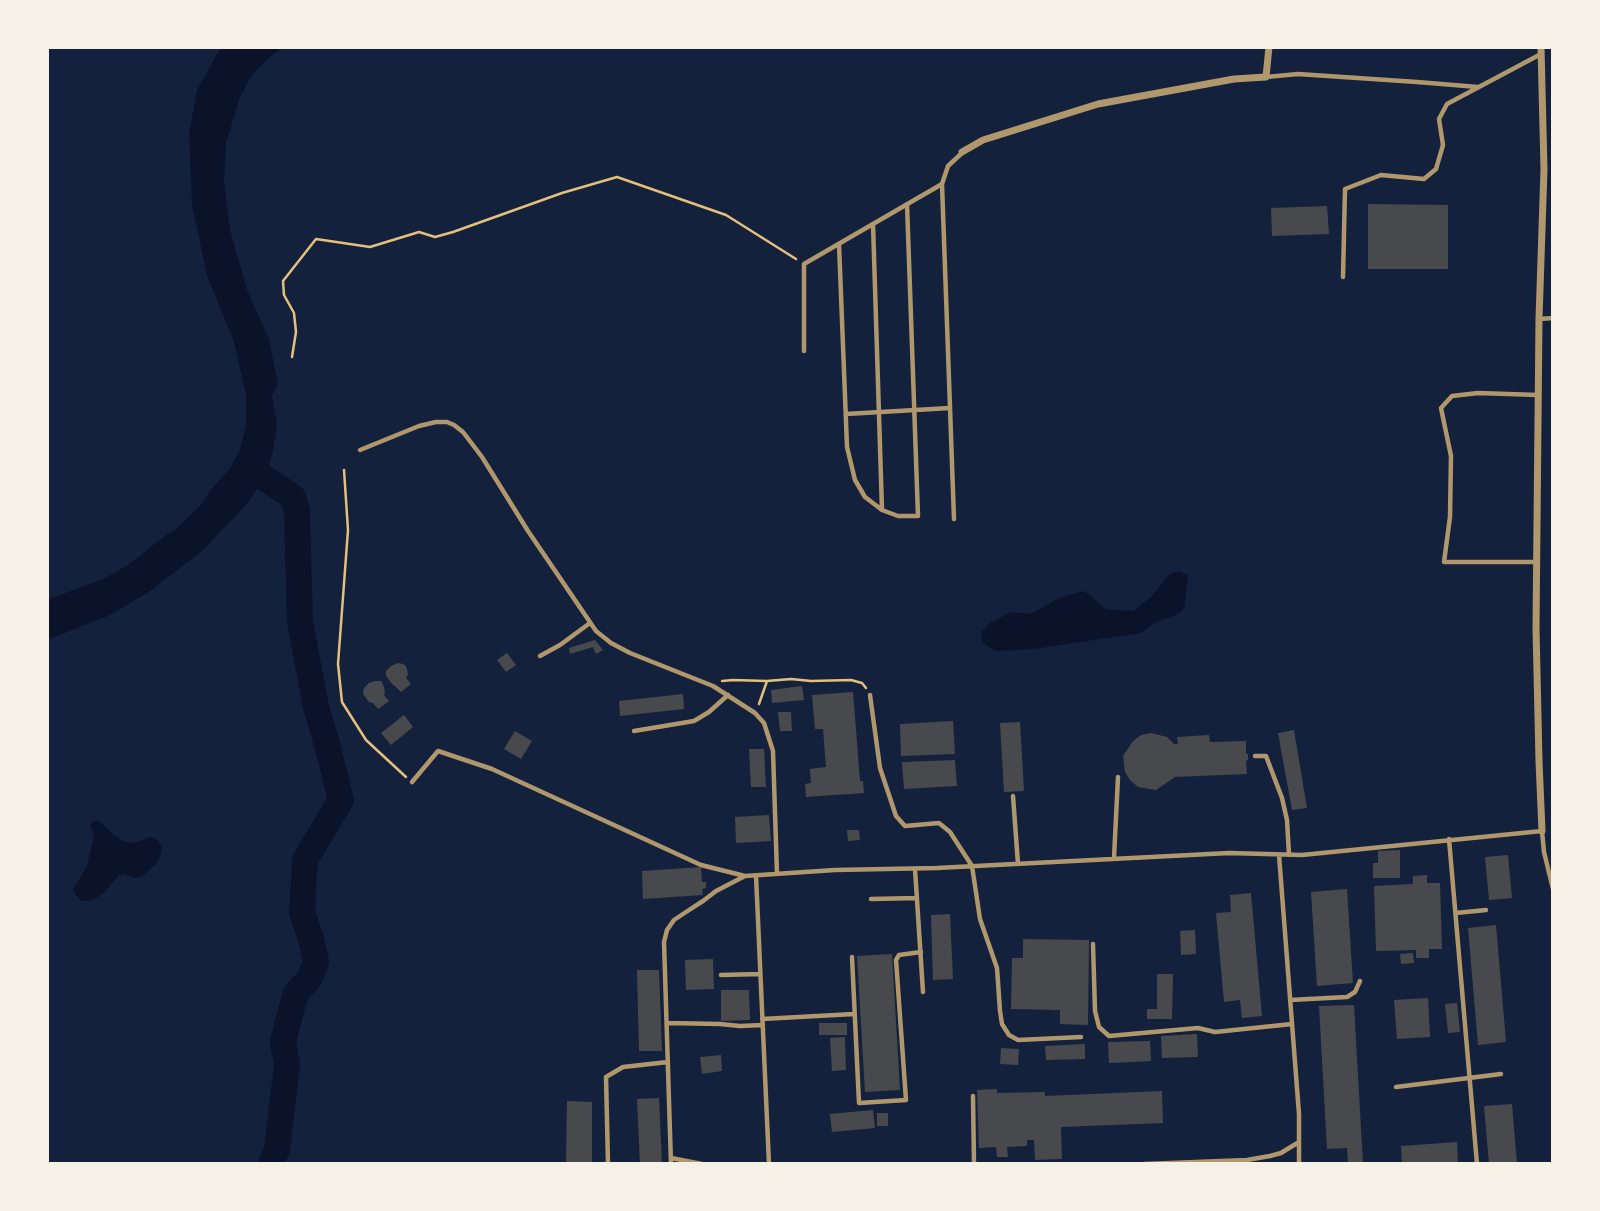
<!DOCTYPE html>
<html>
<head>
<meta charset="utf-8">
<style>
  body { margin:0 }
  #map { position:relative; width:1600px; height:1211px; overflow:hidden; background:#14213d; font-family:Barlow,sans-serif }
  canvas { display:block }
  .frame { position:absolute; inset:0; border:49px solid #f6f1e7; pointer-events:none }
</style>
</head>
<body>
<div id="map">
<canvas width="1600" height="1211"></canvas>
<div class="frame"></div>
</div>
<script>
const c = document.querySelector('canvas').getContext('2d');
c.lineJoin = 'round';
function fillPath(path, color) {
  c.fillStyle = color;
  c.fill(path, 'evenodd');
}
function poly(rows) {
  const path = new Path2D();
  for (const r of rows) {
    path.moveTo(r[0], r[1]);
    for (let i = 2; i < r.length; i += 2) path.lineTo(r[i], r[i + 1]);
  }
  return path;
}
function stroke(path, color, width, dash) {
  c.strokeStyle = color;
  c.lineWidth = width;
  c.lineCap = dash ? 'butt' : 'round';
  c.setLineDash(dash || []);
  c.stroke(path);
}
fillPath(poly([
  [221,47,283,47,270,57,252,75,240,97,226,143,224,182,230,230,247,290,269,339,278,384,272,396,277,424,273,450,267,473,248,503,202,551,149,592,108,616,47,640,47,600,105,578,128,565,166,535,176,529,202,504,209,492,230,468,239,452,246,426,246,395,234,342,207,275,192,205,189,134,197,90],
  [1180,571,1188,575,1184,609,1178,614,1154,623,1141,633,1034,649,997,651,990,648,982,642,981,632,991,622,1012,612,1031,614,1059,598,1082,591,1089,594,1106,609,1133,611,1151,597,1166,578,1172,573],
  [93,821,99,821,115,836,124,842,134,843,150,837,156,838,162,847,161,854,156,864,141,877,135,878,123,874,118,876,106,891,98,897,90,901,82,901,75,894,73,889,87,866,94,835,90,825]
]), '#0b132b');
stroke(poly([
  [251,469,293,497,297,511,300,622,316,707,327,744,341,800,305,860,302,912,311,939,316,961,310,978,296,993,286,1029,283,1043,287,1065,277,1149,271,1164]
]), '#0b132b', 26);
fillPath(poly([
  [1368,204,1448,205,1448,269,1368,269],
  [1327,206,1329,234,1272,236,1271,208],
  [595,640,603,650,596,654,593,647,570,654,569,648],
  [507,653,516,665,506,672,497,660],
  [398,663,403,664,406,666,408,674,406,678,411,684,401,692,395,686,392,684,386,676,386,671,391,666],
  [375,681,381,681,383,684,385,691,384,695,389,701,378,709,373,703,369,702,363,694,364,688,369,683],
  [802,686,804,700,772,703,771,690],
  [853,692,860,781,863,781,864,793,806,797,805,784,811,783,810,769,826,767,823,729,815,729,812,695],
  [683,694,684,709,620,716,619,701],
  [778,712,791,712,792,731,780,731],
  [404,715,413,727,391,745,381,733],
  [953,721,955,754,901,756,900,724],
  [1020,722,1024,791,1004,792,1000,723],
  [1294,730,1307,808,1292,810,1278,733],
  [515,731,532,741,521,759,504,749],
  [1151,733,1167,737,1174,744,1178,744,1177,737,1209,735,1210,742,1246,741,1246,754,1248,754,1248,760,1246,761,1247,774,1175,777,1156,790,1138,787,1130,780,1125,772,1123,756,1133,741,1141,735],
  [749,749,764,749,766,787,751,787],
  [955,760,957,786,904,789,902,762],
  [769,815,771,841,736,843,735,817],
  [847,830,859,830,860,840,848,841],
  [1400,850,1400,878,1373,878,1373,863,1378,863,1378,851],
  [1508,855,1512,898,1489,900,1485,857],
  [701,867,702,882,706,882,706,888,702,889,703,895,643,899,642,871],
  [1427,875,1427,883,1440,883,1442,949,1429,949,1429,958,1416,958,1416,950,1376,951,1374,886,1413,884,1413,876],
  [1347,889,1353,983,1317,986,1311,892],
  [1251,893,1262,1016,1242,1018,1240,1000,1224,1002,1216,913,1231,912,1230,895],
  [950,914,953,979,933,980,931,915],
  [1496,925,1506,1042,1478,1045,1468,928],
  [1195,930,1196,954,1181,955,1180,931],
  [1023,939,1089,940,1088,1025,1060,1024,1060,1010,1011,1009,1012,958,1023,958],
  [1413,953,1414,963,1401,964,1400,954],
  [892,954,900,1090,865,1092,857,956],
  [713,959,714,989,686,990,685,960],
  [637,970,659,970,662,1051,639,1051],
  [1157,974,1173,974,1172,1019,1147,1019,1147,1009,1157,1009],
  [721,990,749,990,750,1020,721,1021],
  [1428,998,1430,1037,1397,1039,1394,1000],
  [1457,1003,1460,1032,1448,1033,1445,1004],
  [1354,1005,1363,1164,1348,1164,1347,1148,1327,1149,1319,1006],
  [819,1023,847,1023,847,1035,819,1035],
  [1197,1034,1198,1057,1162,1058,1161,1036],
  [845,1037,846,1070,832,1071,830,1038],
  [1150,1041,1151,1061,1109,1063,1108,1042],
  [1085,1044,1085,1059,1046,1060,1045,1046],
  [1001,1048,1019,1049,1018,1065,1000,1064],
  [721,1055,722,1071,702,1074,700,1057],
  [997,1089,997,1093,1045,1092,1045,1096,1162,1091,1163,1123,1061,1127,1062,1159,1035,1160,1034,1140,1027,1140,1027,1146,1007,1147,1008,1157,997,1157,996,1147,979,1148,977,1090],
  [659,1098,662,1164,640,1164,637,1099],
  [567,1101,592,1102,592,1164,566,1164],
  [1512,1104,1517,1164,1489,1164,1484,1106],
  [873,1110,875,1128,832,1132,830,1114],
  [877,1113,888,1113,888,1126,877,1126],
  [1457,1142,1458,1164,1402,1164,1401,1146]
]), '#48494c');
stroke(poly([
  [292,357,296,332,294,313,284,295,283,281,316,239,370,247,419,232,435,237,453,232,562,193,617,177,726,215,796,259],
  [344,470,348,530,338,664,342,702,366,740,406,777],
  [722,681,733,680,767,681,791,679,811,681,851,680,862,683,866,688],
  [759,704,767,681]
]), '#e5c07b', 2.5);
stroke(poly([
  [1266,77,1298,74,1417,82,1478,87],
  [873,224,882,510],
  [839,244,847,447,855,480,865,497,882,510,898,516,918,516,907,204],
  [1343,277,1345,189,1381,175,1424,179,1436,169,1443,145,1439,119,1447,104,1541,54],
  [1539,319,1553,318],
  [804,351,804,264,942,184],
  [846,414,950,408],
  [360,450,419,426,436,422,447,422,454,425,463,432,482,457,528,531,596,631,611,643,630,653,713,686,755,713,764,723,773,751,777,874],
  [954,519,942,184,948,166,962,153],
  [1536,562,1444,562,1450,517,1451,456,1441,408,1452,396,1478,393,1538,395],
  [540,656,560,645,590,623],
  [870,695,880,768,896,816,905,826,939,823,950,832,972,866,980,919,997,968,1000,1011,1002,1024,1009,1035,1018,1040,1081,1037],
  [634,731,694,721,709,712,728,695],
  [1255,756,1266,756,1282,798,1287,820,1289,855],
  [412,782,438,751,492,769,701,865,745,876],
  [1013,796,1018,864],
  [1449,839,1477,1164],
  [1279,855,1299,1114,1299,1164],
  [1114,858,1118,777],
  [915,869,923,992],
  [756,876,769,1164],
  [871,899,917,898],
  [1456,913,1486,910],
  [1093,944,1095,1011,1099,1027,1109,1036,1198,1028,1215,1032,1292,1024],
  [852,957,859,1103,906,1100,896,960,899,955,921,952],
  [721,975,760,974],
  [1290,1000,1347,997,1355,992,1360,981],
  [762,1019,854,1014],
  [667,1023,720,1024,740,1026,763,1025],
  [1396,1087,1501,1074],
  [973,1096,974,1164],
  [671,1158,702,1164],
  [608,1164,606,1077,623,1067,668,1062],
  [671,1164,664,942,667,930,674,920,686,912,703,901,716,891,745,876,835,870,937,868,1229,853,1302,855,1542,831,1544,852,1553,889],
  [1144,1164,1247,1160,1270,1156,1281,1153,1299,1142]
]), '#b1986c', 4.5);
stroke(poly([
  [1541,47,1544,169,1539,319,1536,628,1539,761,1542,831],
  [962,152,983,140,1098,104,1234,79,1266,77,1269,47]
]), '#b1986c', 7);
</script>
</body>
</html>
